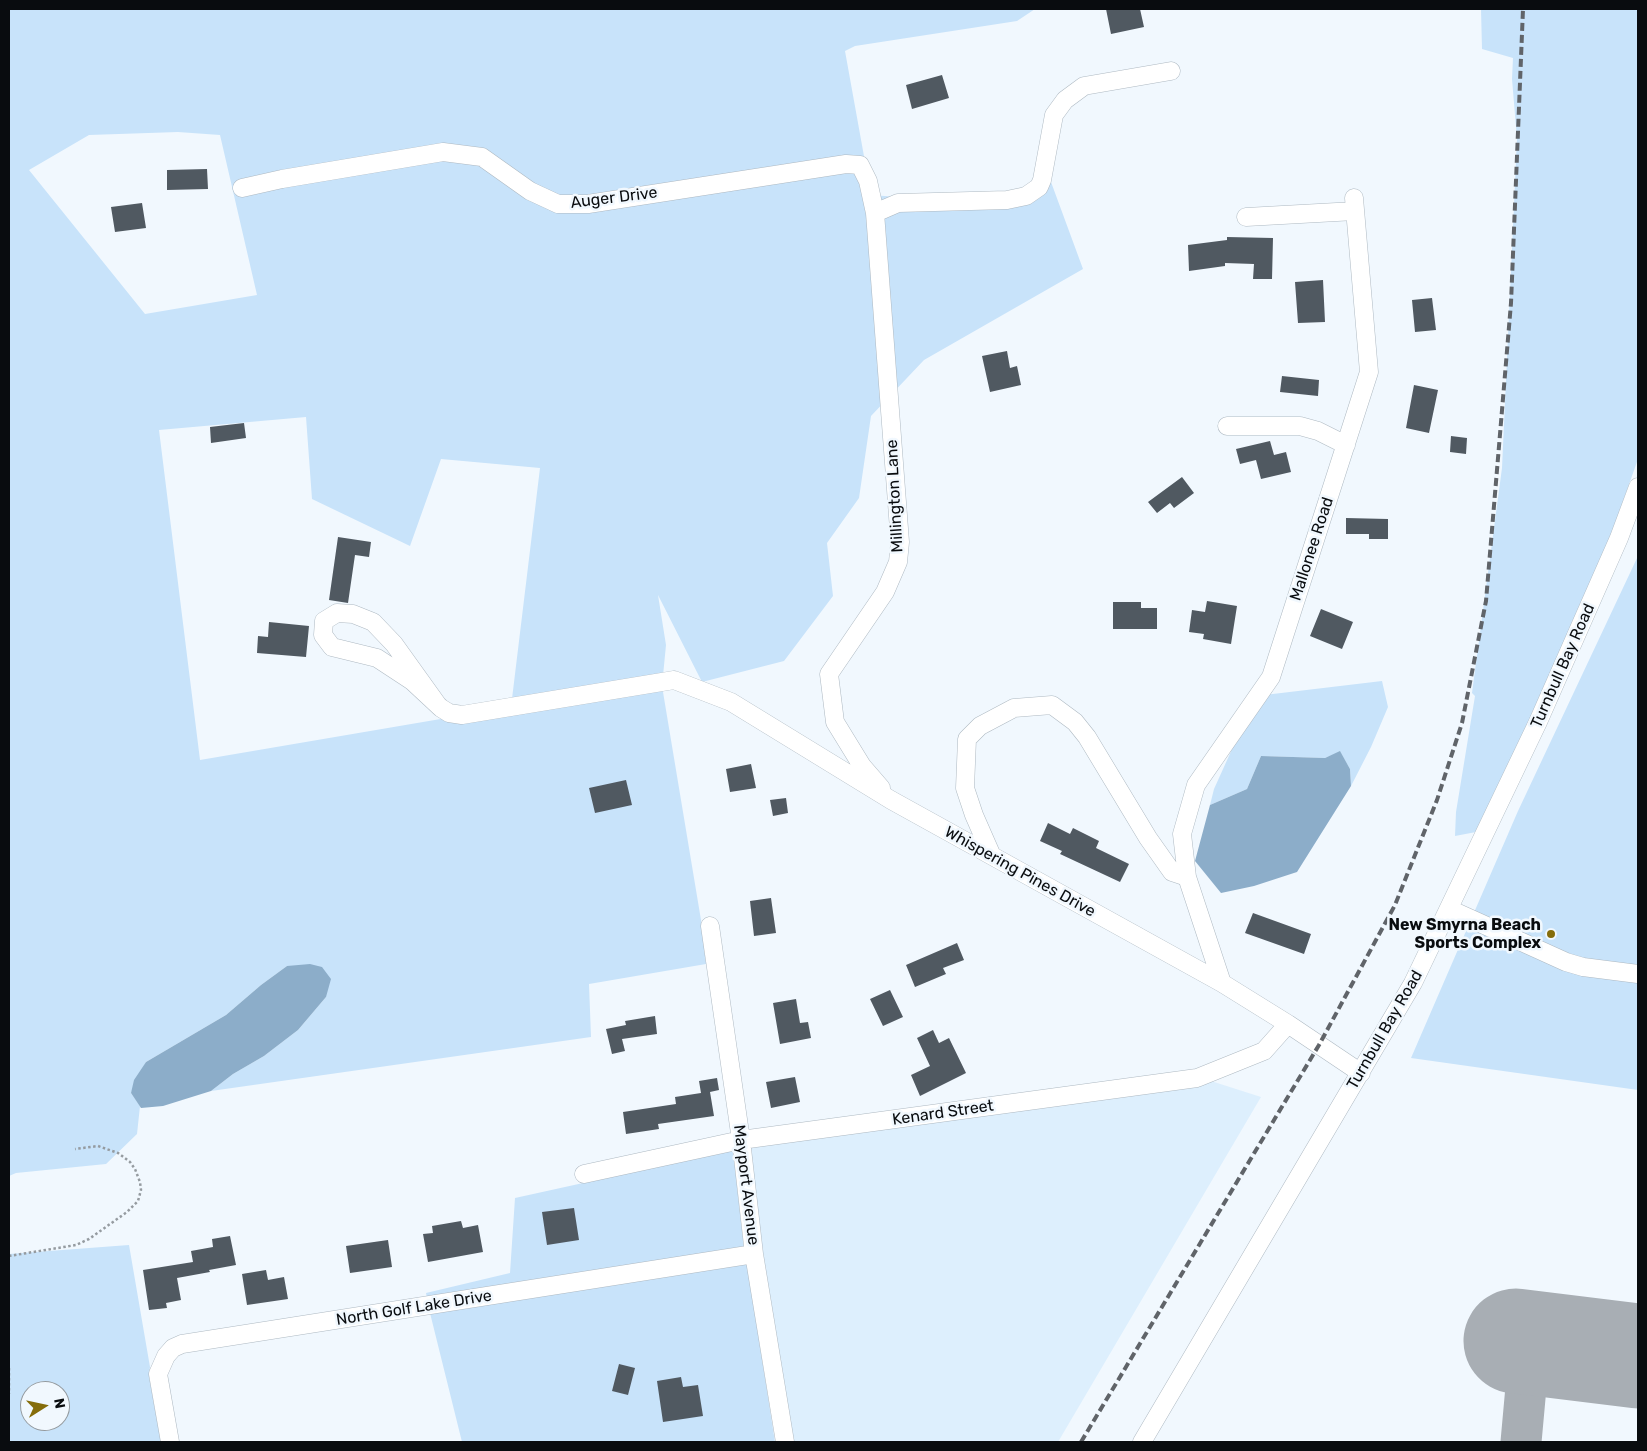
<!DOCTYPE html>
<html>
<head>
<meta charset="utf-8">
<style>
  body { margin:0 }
  #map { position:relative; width:1647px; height:1451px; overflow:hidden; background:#f1f8fe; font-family:Rubik,sans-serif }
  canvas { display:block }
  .frame { position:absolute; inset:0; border:10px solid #090c0f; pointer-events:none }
  .north { position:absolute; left:20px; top:1381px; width:50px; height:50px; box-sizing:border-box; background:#f1f8fe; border:1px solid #949a9e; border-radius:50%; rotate:80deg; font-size:14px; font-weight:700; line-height:20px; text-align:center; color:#090c0f }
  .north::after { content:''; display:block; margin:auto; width:18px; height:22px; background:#856d0b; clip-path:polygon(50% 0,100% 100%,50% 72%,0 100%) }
</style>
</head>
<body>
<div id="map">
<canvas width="1647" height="1451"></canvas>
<div class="frame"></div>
<div class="north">N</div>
</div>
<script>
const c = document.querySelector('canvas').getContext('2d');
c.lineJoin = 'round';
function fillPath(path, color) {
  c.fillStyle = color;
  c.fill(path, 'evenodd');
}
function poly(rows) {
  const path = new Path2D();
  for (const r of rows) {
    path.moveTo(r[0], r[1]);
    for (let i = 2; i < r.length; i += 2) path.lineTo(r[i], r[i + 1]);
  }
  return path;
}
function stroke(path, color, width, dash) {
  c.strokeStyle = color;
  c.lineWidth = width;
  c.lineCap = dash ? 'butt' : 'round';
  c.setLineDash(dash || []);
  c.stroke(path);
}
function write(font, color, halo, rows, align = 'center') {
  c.font = font + ' Rubik,sans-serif';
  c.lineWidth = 5;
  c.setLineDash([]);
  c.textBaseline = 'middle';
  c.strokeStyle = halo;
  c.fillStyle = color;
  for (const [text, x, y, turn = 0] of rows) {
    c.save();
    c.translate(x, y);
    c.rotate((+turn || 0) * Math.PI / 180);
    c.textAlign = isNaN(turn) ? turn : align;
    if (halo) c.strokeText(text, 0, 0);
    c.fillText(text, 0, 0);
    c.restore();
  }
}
fillPath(poly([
  [1211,1081,1261,1097,1058,1442,794,1442,763,1253,750,1147]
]), '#ddeffd');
fillPath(poly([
  [9,9,1035,9,1017,21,855,46,845,51,871,195,981,203,1051,182,1083,269,924,360,871,416,859,498,827,543,833,596,784,661,702,682,658,595,666,645,662,686,701,920,706,964,589,984,591,1037,211,1091,233,1074,264,1056,298,1030,326,997,287,966,261,985,226,1015,146,1062,131,1093,140,1106,137,1134,106,1164,16,1173,9,1176],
  [178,132,220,135,257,295,145,314,29,170,89,135],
  [306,417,312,499,410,546,441,459,540,468,511,707,200,760,159,430],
  [1481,9,1638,9,1638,459,1611,535,1530,720,1476,832,1455,836,1456,812,1475,696,1472,693,1502,468,1517,139,1512,79,1513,58,1482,49],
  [1638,556,1638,1090,1411,1058,1518,811],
  [1382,681,1388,707,1371,747,1351,786,1350,769,1340,752,1325,758,1261,756,1247,789,1210,805,1214,789,1256,696],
  [733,1150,744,1248,427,1298,426,1293,510,1273,515,1198],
  [129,1245,150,1367,149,1376,161,1442,9,1442,9,1254],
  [30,1391,60,1391,60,1421,30,1421],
  [747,1263,775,1442,462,1442,430,1313]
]), '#c8e3fa');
fillPath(poly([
  [1340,751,1350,769,1351,786,1297,872,1254,886,1221,893,1195,861,1210,805,1247,789,1261,756,1325,758],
  [310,964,322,967,331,979,326,997,298,1030,264,1056,233,1074,211,1091,163,1106,141,1108,131,1093,134,1080,146,1062,226,1015,261,985,287,966]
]), '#8cadc9');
stroke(poly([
  [1521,1442,1530,1343]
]), '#a8aeb4', 41);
stroke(poly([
  [1516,1341,1638,1356]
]), '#a8aeb4', 105);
fillPath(poly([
  [1106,9,1140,9,1144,27,1111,34],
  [942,75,949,98,912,109,906,85],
  [207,169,208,189,167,190,167,170],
  [142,203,146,228,115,232,111,207],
  [1227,237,1273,238,1272,279,1253,279,1254,264,1225,263,1225,266,1189,271,1188,245,1227,240],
  [1323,280,1325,322,1298,323,1295,282],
  [1432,298,1436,330,1415,332,1412,300],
  [1007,351,1010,368,1017,366,1021,385,990,392,982,356],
  [1282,376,1319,380,1318,396,1280,392],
  [1414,385,1438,390,1429,433,1406,428],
  [244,423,246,438,211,443,210,427],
  [1451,436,1467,438,1466,454,1450,452],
  [1270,441,1274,455,1286,452,1291,472,1261,479,1256,460,1240,464,1236,449],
  [1182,477,1194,493,1174,508,1170,503,1157,513,1148,502],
  [1346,518,1388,519,1388,539,1369,539,1369,534,1346,534],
  [338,537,371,542,369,557,355,555,348,603,329,600],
  [1207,601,1237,606,1231,644,1203,639,1204,634,1189,632,1192,610,1205,612],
  [1113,602,1141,602,1141,608,1157,608,1157,629,1113,629],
  [1321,609,1353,622,1342,649,1310,636],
  [269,622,309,626,306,657,257,653,258,636,268,637],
  [751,764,756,788,730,792,726,769],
  [626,780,632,805,595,813,589,788],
  [786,798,788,813,773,816,770,800],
  [1048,823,1070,834,1073,828,1099,841,1096,848,1129,864,1120,882,1060,854,1062,851,1040,841],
  [771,898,776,933,754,936,750,901],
  [1253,913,1311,934,1304,954,1245,933],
  [957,943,964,960,943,968,946,974,915,987,906,965],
  [890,990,903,1017,883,1026,870,999],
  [796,999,800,1023,808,1022,811,1038,780,1044,773,1003],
  [655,1016,657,1034,622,1039,625,1051,612,1054,606,1029,626,1025,625,1021],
  [933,1030,939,1043,949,1038,966,1073,920,1096,911,1075,930,1066,917,1038],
  [795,1077,800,1102,771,1108,766,1082],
  [717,1078,719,1090,710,1092,714,1116,658,1124,659,1129,626,1134,623,1112,676,1104,675,1097,701,1093,699,1081],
  [574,1208,579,1240,547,1245,542,1212],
  [461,1221,463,1228,478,1225,483,1252,428,1262,423,1234,433,1233,432,1226],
  [230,1236,236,1265,209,1270,210,1272,177,1278,181,1300,166,1303,167,1308,149,1310,143,1270,193,1262,191,1251,213,1247,212,1239],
  [388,1240,392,1267,350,1273,346,1246],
  [266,1270,268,1280,284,1277,288,1299,247,1305,242,1274],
  [619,1364,635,1368,628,1395,612,1391],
  [681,1377,683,1387,698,1385,703,1416,663,1422,657,1381]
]), '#505961');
const minor = poly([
  [242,188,282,179,443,152,482,157,530,191,558,204,588,204,846,164,860,165,868,181,875,213,900,542,898,562,885,592,829,674,835,722,862,766,881,788],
  [875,213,898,203,1007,200,1026,196,1039,187,1042,180,1054,115,1065,100,1084,86,1171,71],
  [1246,217,1355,211],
  [1227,426,1300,426,1318,431,1346,445],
  [437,704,394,644,373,622,353,614,337,613,324,621,323,635,332,647,377,658,412,681,441,708,449,713,462,715,674,680,731,702,891,800,1222,983,1288,1024,1361,1073],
  [992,856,974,815,965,788,967,739,980,726,1014,708,1052,705,1075,722,1087,737,1148,838,1172,872,1187,877],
  [1449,909,1566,962,1583,967,1638,974],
  [710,926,741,1140,754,1254,785,1442],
  [1222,983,1187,877,1182,834,1196,785,1271,677,1369,372,1354,198],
  [584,1174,741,1140,1197,1078,1264,1051,1288,1024],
  [170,1442,158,1374,166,1356,173,1348,182,1344,754,1254],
  [1142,1442,1413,983,1538,722,1619,538,1638,487]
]);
stroke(minor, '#aeb9c2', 19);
stroke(poly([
  [9,1256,76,1245,89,1239,127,1212,138,1201,141,1190,140,1182,135,1169,130,1162,118,1153,98,1146,75,1149],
  [9,1368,9,1394]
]), '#959ba0', 2.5, [2.5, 2.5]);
stroke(minor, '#fff', 18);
stroke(poly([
  [1081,1442,1319,1045,1395,905,1437,800,1462,723,1486,601,1511,303,1523,9]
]), '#606469', 4, [8, 4]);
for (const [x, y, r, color] of [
  [1551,934,5,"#856d0b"]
]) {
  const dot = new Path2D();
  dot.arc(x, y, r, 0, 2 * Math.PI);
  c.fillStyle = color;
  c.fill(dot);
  stroke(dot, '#f1f8fe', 2);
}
write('16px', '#090c0f', '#f1f8fe', [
  ["Auger Drive",614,198,-7],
  ["Millington Lane",895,496,-93],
  ["Mallonee Road",1312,549,-72],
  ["Turnbull Bay Road",1563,666,-66],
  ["Whispering Pines Drive",1020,872,29],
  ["Turnbull Bay Road",1385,1030,-60],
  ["Kenard Street",943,1113,-8],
  ["Mayport Avenue",746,1185,83],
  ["North Golf Lake Drive",414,1308,-9]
]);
write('bold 16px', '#090c0f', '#f1f8fe', [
  ["New Smyrna Beach",1541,925],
  ["Sports Complex",1541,943]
], 'right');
</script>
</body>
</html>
